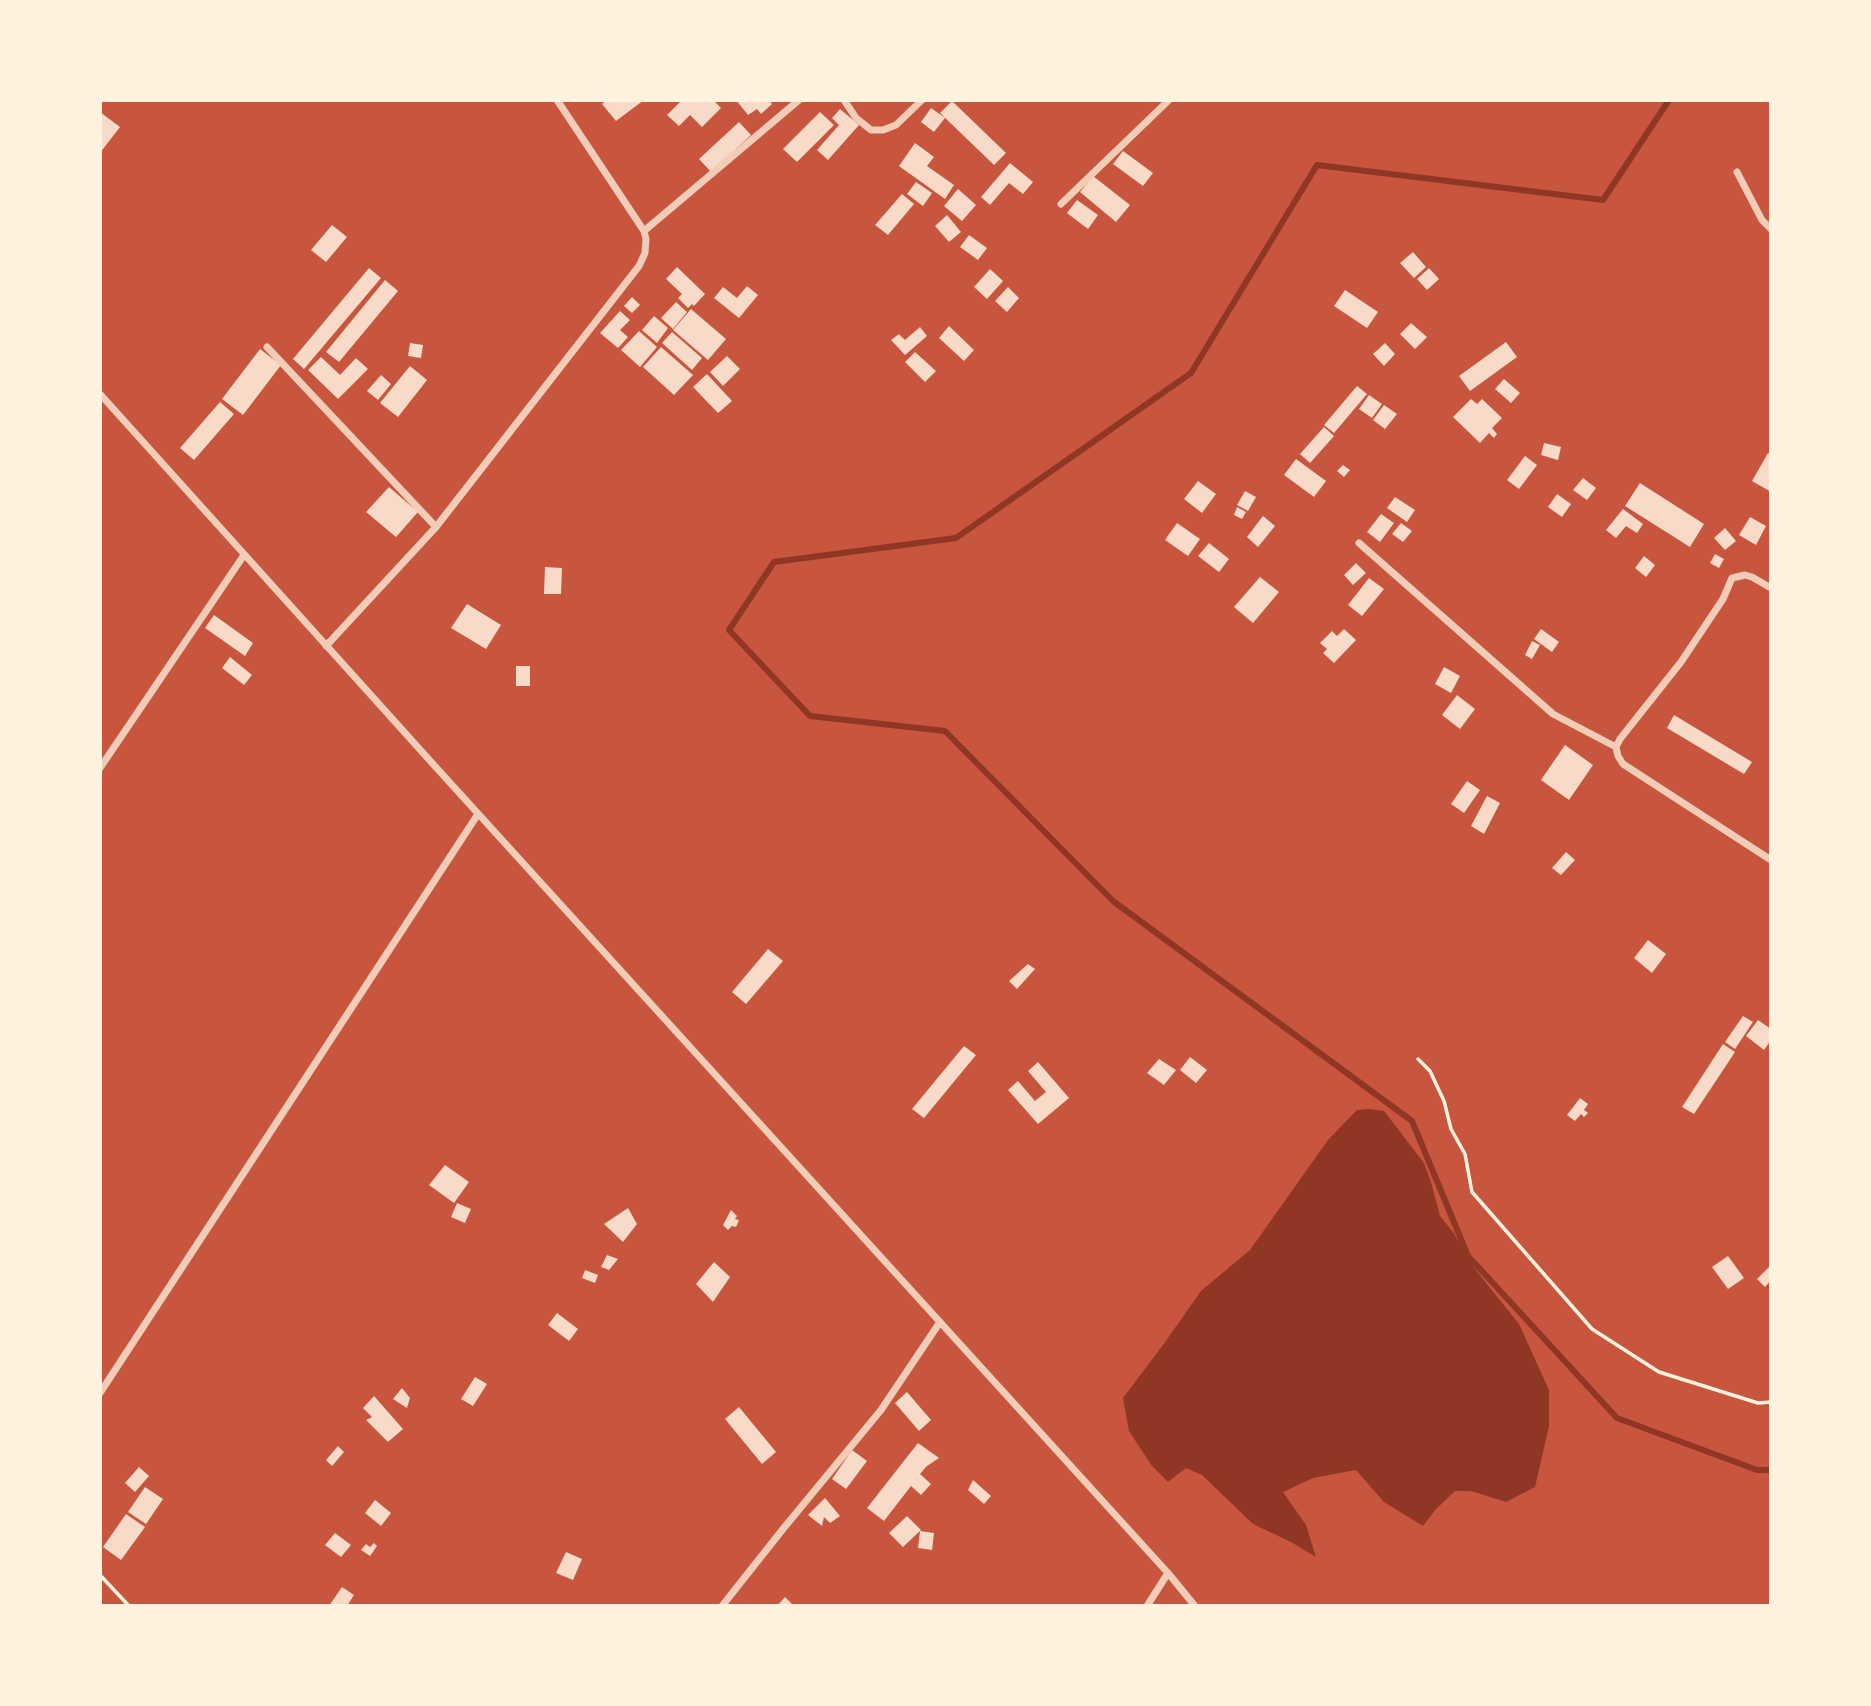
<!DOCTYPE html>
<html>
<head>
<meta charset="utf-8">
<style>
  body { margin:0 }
  #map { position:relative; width:1871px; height:1706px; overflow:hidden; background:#c8553d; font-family:"Space Grotesk",sans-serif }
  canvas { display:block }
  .frame { position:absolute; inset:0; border:102px solid #fff3e0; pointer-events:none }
</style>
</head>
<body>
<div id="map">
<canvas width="1871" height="1706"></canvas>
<div class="frame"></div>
</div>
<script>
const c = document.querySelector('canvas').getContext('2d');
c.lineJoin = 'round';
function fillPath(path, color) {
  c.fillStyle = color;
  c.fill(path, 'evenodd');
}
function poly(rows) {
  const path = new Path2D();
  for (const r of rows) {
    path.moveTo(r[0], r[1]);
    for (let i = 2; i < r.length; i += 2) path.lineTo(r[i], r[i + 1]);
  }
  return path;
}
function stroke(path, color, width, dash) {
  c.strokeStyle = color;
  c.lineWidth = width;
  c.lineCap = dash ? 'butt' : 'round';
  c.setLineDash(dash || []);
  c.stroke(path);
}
fillPath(poly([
  [1370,1109,1384,1111,1424,1163,1431,1182,1440,1216,1453,1232,1475,1269,1519,1324,1549,1390,1549,1426,1535,1487,1506,1502,1471,1491,1455,1491,1436,1509,1423,1526,1384,1502,1356,1470,1313,1478,1283,1492,1306,1525,1316,1557,1291,1542,1253,1524,1202,1475,1186,1468,1168,1482,1152,1466,1129,1431,1123,1398,1163,1345,1201,1291,1250,1250,1328,1140,1357,1110]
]), '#8f3625');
stroke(poly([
  [1669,100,1603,200,1317,165,1191,373,956,538,774,562,729,630,810,716,945,731,1113,901,1412,1121,1468,1256,1617,1418,1757,1470,1771,1470]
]), '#8f3625', 6);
fillPath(poly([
  [607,100,644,100,616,121,602,104],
  [682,100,713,100,721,108,702,127,690,115,679,126,667,115],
  [736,100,769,100,772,104,761,114,757,109,748,115],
  [952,101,1006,153,994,165,940,113],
  [931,108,945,118,934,132,921,122],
  [840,109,859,125,828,160,817,150,839,125,832,118],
  [100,112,120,127,100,153],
  [820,112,834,125,797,162,783,149],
  [739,122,751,135,711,172,699,159],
  [915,143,934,157,927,166,954,185,945,199,899,166],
  [1123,151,1153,173,1143,186,1113,164],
  [1010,163,1033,182,1023,194,1009,183,990,205,981,197],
  [1093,176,1130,205,1116,222,1080,192],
  [916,182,932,193,923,206,907,194],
  [958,189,976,205,962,221,944,206],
  [902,194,914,204,888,235,875,225],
  [1077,200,1098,215,1088,229,1067,213],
  [947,215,961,232,949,242,935,226],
  [332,225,347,237,326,262,311,250],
  [969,235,987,248,978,260,960,247],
  [1413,252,1426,267,1414,278,1400,263],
  [677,267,705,294,694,306,692,304,688,308,678,298,682,294,666,279],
  [369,268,381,278,304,369,293,359],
  [1429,268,1439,279,1427,290,1417,279],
  [990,269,1003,281,987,299,974,287],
  [385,280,398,291,339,362,326,352],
  [747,286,758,295,739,318,714,298,723,287,737,298],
  [1008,287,1019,298,1007,312,995,301],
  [1345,290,1378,312,1367,328,1334,306],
  [632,297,640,305,632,313,624,306],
  [676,302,687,312,673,329,661,318],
  [691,309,726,339,708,360,673,330],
  [620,311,630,320,620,330,628,337,618,348,600,333],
  [654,316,668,328,657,343,642,330],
  [1411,323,1427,337,1415,349,1400,334],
  [949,326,974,350,964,361,939,338],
  [920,327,927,336,905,355,891,340,899,334,905,340],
  [639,331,657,347,640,367,621,350],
  [672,332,702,358,692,370,662,343],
  [1506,342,1517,357,1470,391,1459,376],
  [410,343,423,345,421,358,408,356],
  [1385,343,1395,354,1384,366,1373,354],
  [661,347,693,375,674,395,643,367],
  [260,349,281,365,243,415,222,399],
  [915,352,936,371,925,382,905,362],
  [727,356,740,369,723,386,710,372],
  [321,357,340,375,356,358,368,369,338,399,308,370],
  [410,366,427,380,398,417,380,403],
  [707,374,732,401,718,413,693,387],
  [381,375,391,384,378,400,367,391],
  [1504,379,1520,393,1511,403,1495,389],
  [1357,386,1367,394,1334,433,1324,425],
  [1369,395,1382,404,1372,418,1359,409],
  [1471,399,1477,404,1482,399,1502,418,1492,428,1497,434,1494,438,1489,433,1480,443,1453,417],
  [220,402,234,414,194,460,180,448],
  [1384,405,1397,414,1385,429,1373,420],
  [1324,427,1334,436,1310,463,1300,454],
  [1544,443,1561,447,1558,460,1541,455],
  [1768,453,1771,454,1771,492,1752,481],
  [1525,456,1537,465,1519,489,1507,480],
  [1296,459,1326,481,1314,497,1284,475],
  [1343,465,1350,470,1344,477,1337,471],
  [1583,478,1596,488,1587,500,1573,490],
  [1198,481,1216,494,1202,513,1184,499],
  [1640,483,1704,524,1690,547,1625,506],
  [389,487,418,512,396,537,366,512],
  [1245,491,1256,497,1248,511,1237,505],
  [1557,494,1571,504,1562,517,1548,507],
  [1395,497,1415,510,1407,522,1387,508],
  [1237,507,1246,512,1242,519,1234,515],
  [1623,509,1643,524,1637,533,1626,526,1616,538,1606,530],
  [1381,514,1394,523,1380,542,1367,532],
  [1263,516,1275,526,1258,547,1247,537],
  [1750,517,1766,526,1756,545,1739,535],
  [1177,523,1200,539,1188,556,1165,540],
  [1401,523,1412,531,1403,542,1392,534],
  [1725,528,1736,541,1725,550,1714,538],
  [1209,543,1229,559,1219,572,1198,556],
  [1715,554,1724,559,1719,568,1710,563],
  [1644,556,1655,565,1646,577,1635,568],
  [1356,563,1366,573,1353,585,1344,575],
  [545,567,562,568,561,594,544,594],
  [1260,577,1279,592,1253,623,1234,607],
  [1369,578,1384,589,1362,616,1348,605],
  [467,604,501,625,486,649,451,628],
  [214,615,253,643,245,656,205,628],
  [1344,629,1356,640,1334,663,1323,653,1327,649,1320,643,1332,631,1337,636],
  [1541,629,1559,642,1552,652,1534,639],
  [1532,641,1540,645,1532,659,1525,655],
  [230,657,252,675,244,685,222,668],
  [516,666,530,666,530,686,516,686],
  [1444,667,1460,676,1451,693,1435,684],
  [1457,695,1475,709,1460,729,1442,715],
  [1674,715,1752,762,1744,774,1667,728],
  [1565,745,1593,765,1569,800,1541,780],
  [1467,781,1480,790,1464,813,1451,804],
  [1487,796,1500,803,1484,834,1471,826],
  [1566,852,1575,860,1561,875,1552,868],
  [1648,940,1666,954,1652,973,1634,958],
  [768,949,783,961,746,1004,732,992],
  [1028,964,1035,969,1017,989,1009,981],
  [1743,1016,1753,1022,1735,1049,1725,1042],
  [1758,1020,1771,1029,1771,1040,1764,1050,1746,1036],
  [1723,1044,1735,1052,1694,1114,1682,1107],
  [964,1046,976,1055,924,1118,912,1109],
  [1190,1057,1207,1070,1196,1083,1180,1070],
  [1159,1059,1176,1070,1164,1085,1147,1073],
  [1038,1062,1069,1098,1038,1124,1008,1090,1018,1081,1035,1101,1046,1092,1028,1071],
  [1580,1098,1588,1104,1584,1110,1588,1113,1584,1117,1581,1114,1575,1121,1567,1115],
  [445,1165,469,1182,454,1203,429,1185],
  [457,1203,471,1209,465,1223,451,1217],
  [628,1208,637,1224,623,1242,604,1224],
  [731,1210,737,1216,735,1219,739,1220,736,1227,732,1226,728,1230,723,1225],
  [607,1255,618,1259,609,1270,601,1267],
  [1728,1256,1744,1278,1728,1289,1712,1267],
  [714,1262,730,1277,713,1302,696,1284],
  [1769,1267,1771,1269,1771,1280,1765,1287,1757,1279],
  [585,1270,598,1275,595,1283,582,1278],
  [557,1313,578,1329,569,1341,548,1325],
  [475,1377,487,1384,473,1406,461,1399],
  [402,1388,410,1398,407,1408,393,1399],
  [907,1392,931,1420,919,1431,895,1403],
  [374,1396,403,1429,388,1442,366,1420,372,1417,363,1408],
  [739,1407,776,1452,762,1464,725,1419],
  [918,1443,939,1458,927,1466,920,1474,931,1484,921,1495,911,1486,884,1521,867,1508],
  [338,1446,344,1452,332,1466,326,1460],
  [852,1450,867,1461,846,1489,832,1479],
  [139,1467,149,1476,135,1492,125,1483],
  [973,1480,991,1496,984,1504,968,1490],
  [145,1487,163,1499,146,1524,128,1512],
  [825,1498,840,1516,830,1523,824,1517,822,1526,808,1515],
  [375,1500,391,1513,381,1526,365,1513],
  [126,1514,145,1527,121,1560,103,1547],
  [907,1516,921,1530,903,1547,889,1533],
  [920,1531,934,1533,932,1550,918,1548],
  [335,1533,351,1545,341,1557,325,1545],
  [374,1543,377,1546,370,1556,361,1550,366,1544,370,1547],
  [566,1552,582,1559,573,1580,556,1573],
  [342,1587,354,1595,347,1606,329,1606],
  [785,1597,794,1606,777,1606]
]), '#f7dbc8');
stroke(poly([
  [1418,1059,1430,1071,1444,1101,1451,1129,1465,1154,1472,1192,1592,1329,1659,1372,1758,1403,1771,1402],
  [100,1575,129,1606]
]), '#fff3e0', 3.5);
stroke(poly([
  [844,100,856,118,871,130,883,130,896,125,922,100],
  [1737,172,1762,220,1771,229],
  [1061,204,1169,100],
  [644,231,799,100],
  [267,347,436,527],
  [100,394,433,764,1168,1573,1195,1606],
  [1359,543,1553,714,1616,747],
  [1771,588,1752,577,1745,575,1732,578,1723,599,1681,662,1620,739,1616,747,1618,756,1623,764,1771,860],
  [326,646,436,527,639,266,645,253,646,239,644,231,557,100],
  [100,768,244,555],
  [100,1393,478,814],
  [722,1606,783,1529,881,1410,940,1322],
  [1147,1606,1168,1573]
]), '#f1ccb7', 7);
</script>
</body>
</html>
